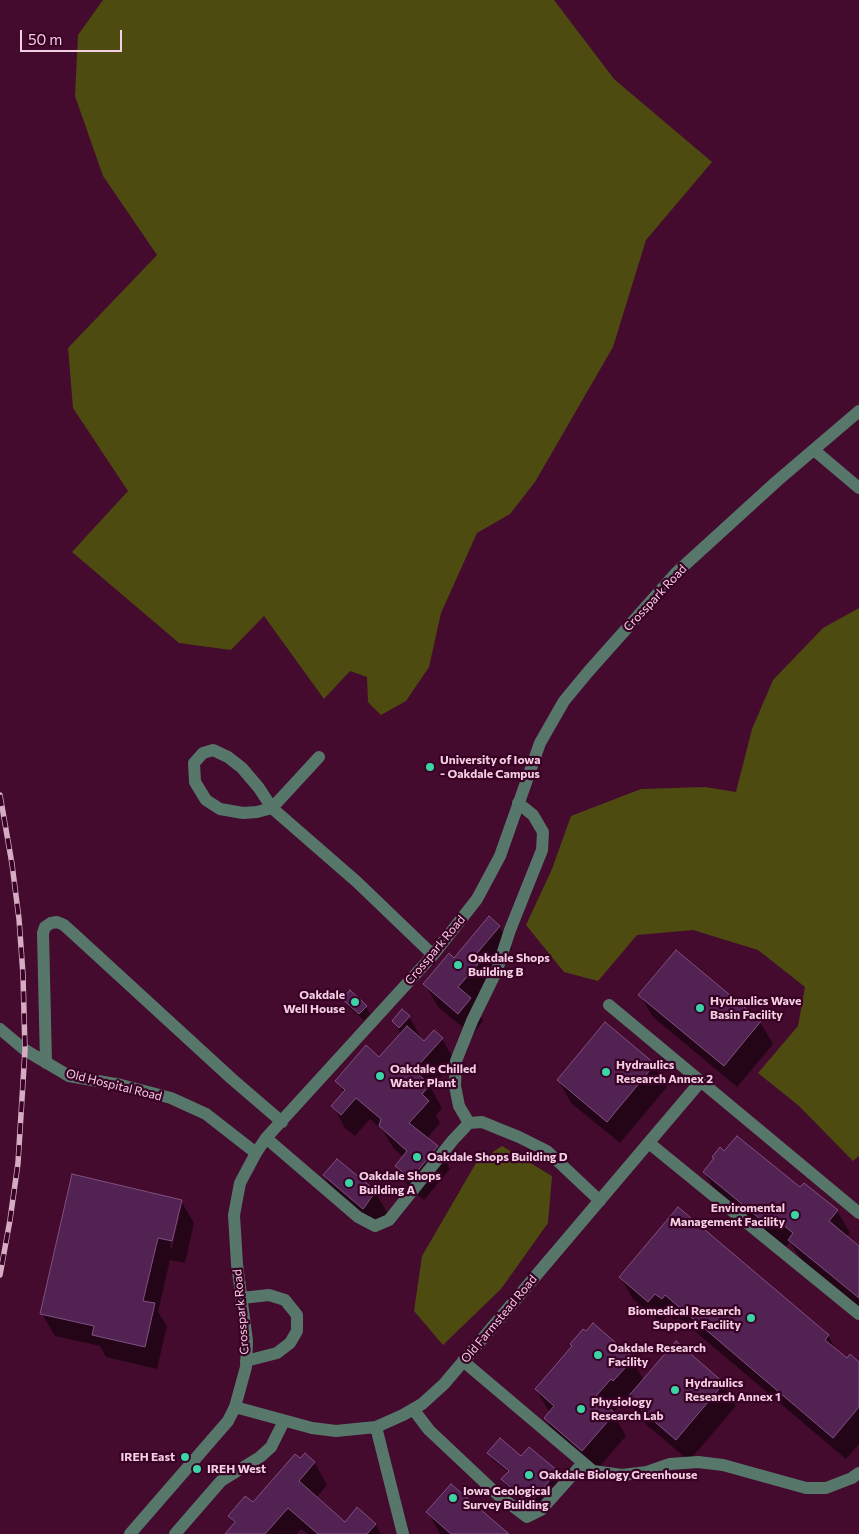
<!DOCTYPE html>
<html>
<head>
<meta charset="utf-8">
<style>
  body { margin:0 }
  #map { position:relative; width:859px; height:1534px; overflow:hidden; background:#440b2e; font-family:Commissioner,sans-serif }
  canvas { display:block }
  .scale { position:absolute; left:20px; top:30px; width:102px; height:22px; box-sizing:border-box; border:2px solid #f4cfe1; border-top:0; padding-left:6px; font-size:15px; line-height:18px; white-space:nowrap; color:#f4cfe1; -webkit-text-stroke:4px #380125; paint-order:stroke }
</style>
</head>
<body>
<div id="map">
<canvas width="859" height="1534"></canvas>
<div class="scale">50 m</div>
</div>
<script>
const c = document.querySelector('canvas').getContext('2d');
c.lineJoin = 'round';
function fillPath(path, color) {
  c.fillStyle = color;
  c.fill(path, 'evenodd');
}
function poly(rows) {
  const path = new Path2D();
  for (const r of rows) {
    path.moveTo(r[0], r[1]);
    for (let i = 2; i < r.length; i += 2) path.lineTo(r[i], r[i + 1]);
  }
  return path;
}
function stroke(path, color, width, dash) {
  c.strokeStyle = color;
  c.lineWidth = width;
  c.lineCap = dash ? 'butt' : 'round';
  c.setLineDash(dash || []);
  c.stroke(path);
}
function write(font, color, halo, rows, align = 'center') {
  c.font = font + ' Commissioner,sans-serif';
  c.lineWidth = 4.5;
  c.setLineDash([]);
  c.textBaseline = 'middle';
  c.strokeStyle = halo;
  c.fillStyle = color;
  for (const [text, x, y, turn = 0] of rows) {
    c.save();
    c.translate(x, y);
    c.rotate((+turn || 0) * Math.PI / 180);
    c.textAlign = isNaN(turn) ? turn : align;
    if (halo) c.strokeText(text, 0, 0);
    c.fillText(text, 0, 0);
    c.restore();
  }
}
fillPath(poly([
  [103,0,554,0,614,79,712,162,646,240,613,347,535,482,510,514,477,533,441,613,429,667,406,701,381,715,368,702,367,677,350,671,324,699,264,616,231,650,179,643,72,552,128,491,73,408,68,348,157,255,103,176,75,96,78,35],
  [859,608,859,1156,853,1161,799,1106,758,1073,798,1026,805,987,758,950,693,930,637,935,598,981,564,972,526,925,552,869,571,816,641,789,705,787,736,792,752,729,773,680,823,628],
  [502,1146,552,1176,548,1223,501,1289,443,1345,414,1311,422,1256,476,1163]
]), '#4d4b10');
fillPath(poly([
  [499,926,512,949,486,979,474,1006,483,1021,472,1035,438,1007,425,984],
  [640,995,760,1022,773,1044,737,1087,653,1017],
  [344,999,366,1007,370,1014,364,1020,348,1007],
  [409,1017,424,1042,442,1039,455,1061,431,1088,442,1108,436,1115,440,1123,427,1139,437,1147,450,1169,424,1200,409,1188,396,1166,403,1157,394,1149,383,1131,370,1119,355,1136,345,1128,333,1106,344,1093,337,1081,380,1059,401,1034,393,1021],
  [605,1024,654,1065,667,1087,620,1143,571,1103,559,1081],
  [725,1152,800,1189,837,1211,850,1233,846,1237,859,1247,859,1309,802,1262,790,1242,784,1249,717,1194,704,1172],
  [324,1176,375,1192,388,1214,376,1230,337,1198],
  [181,1201,194,1223,185,1263,170,1260,158,1312,167,1326,157,1369,106,1357,100,1346,55,1336,42,1314],
  [177,1217,179,1217,172,1248,170,1247],
  [620,1277,828,1335,838,1353,847,1360,859,1364,859,1444,846,1459,678,1317,675,1320,668,1315,661,1323,633,1299],
  [676,1343,723,1384,736,1406,689,1461,641,1420,629,1400,626,1403,624,1400,613,1413,626,1436,595,1472,558,1440,545,1418,550,1413,536,1390,630,1357,644,1380],
  [489,1453,522,1458,557,1472,560,1478,533,1509,506,1486,502,1480,509,1473,492,1459],
  [305,1455,315,1463,327,1485,316,1498,345,1523,375,1524,381,1534,307,1534,301,1529,297,1534,227,1534,234,1525,229,1516,253,1504],
  [428,1512,507,1534,440,1534]
]), '#0007');
const building = poly([
  [489,916,500,926,473,958,479,963,458,987,471,998,458,1014,423,984,449,953,454,958,489,916],
  [676,950,761,1021,724,1066,638,995,676,950],
  [350,990,367,1006,359,1014,342,999,350,990],
  [402,1009,410,1016,399,1028,392,1021,402,1009],
  [605,1022,655,1064,607,1122,557,1080,605,1022],
  [407,1026,424,1041,434,1030,443,1038,414,1070,430,1085,422,1094,429,1101,409,1123,438,1146,411,1179,395,1166,407,1151,379,1126,381,1119,356,1098,341,1115,331,1106,345,1090,335,1081,366,1045,379,1057,407,1026],
  [737,1136,800,1187,804,1183,838,1210,829,1221,859,1246,859,1298,788,1240,793,1233,777,1220,771,1228,703,1172,714,1158,712,1157,720,1147,724,1151,737,1136],
  [337,1159,376,1191,363,1209,323,1175,337,1159],
  [72,1174,182,1200,172,1241,158,1238,143,1301,155,1303,145,1347,92,1335,94,1326,40,1314,72,1174],
  [678,1207,829,1335,825,1340,847,1358,850,1354,859,1362,859,1407,833,1438,665,1295,662,1299,655,1294,648,1302,619,1277,678,1207],
  [593,1323,631,1356,625,1364,627,1366,613,1381,611,1379,596,1396,615,1413,582,1451,544,1418,554,1406,535,1389,572,1346,570,1344,583,1329,586,1331,593,1323],
  [676,1341,724,1383,676,1440,627,1398,676,1341],
  [500,1438,521,1456,529,1447,558,1471,529,1504,501,1479,509,1471,487,1453,500,1438],
  [305,1453,315,1462,299,1481,345,1522,357,1507,376,1524,367,1534,318,1534,288,1508,265,1534,225,1534,235,1522,228,1516,245,1496,253,1502,295,1454,300,1458,305,1453],
  [451,1484,509,1534,451,1534,426,1512,451,1484]
]);
fillPath(building, '#522352');
stroke(building, '#805080', 1);
stroke(poly([
  [814,450,859,488],
  [319,757,272,808,257,812,243,813,220,809,206,800,195,782,194,763,203,753,213,750,228,757,242,768,259,788,272,808,357,882,433,955],
  [609,1005,859,1213],
  [0,1029,25,1050,69,1076,121,1085,171,1098,206,1114,256,1153],
  [46,1063,43,933,45,927,51,923,57,922,64,925,75,935,232,1079,282,1122],
  [469,1123,459,1106,455,1086,456,1061,472,1021,497,970,510,930,542,850,543,832,533,815,518,803],
  [266,1138,358,1217,375,1226,389,1220,453,1140,469,1123,482,1122,519,1137,547,1151,600,1201],
  [649,1143,859,1314],
  [242,1298,269,1295,285,1300,297,1315,297,1331,290,1343,277,1353,246,1361],
  [463,1361,593,1471,622,1475,647,1472,670,1464,698,1462,723,1465,806,1488,826,1488,852,1478,859,1473],
  [235,1407,312,1428,336,1431,376,1427,403,1415,422,1404,444,1384,701,1081],
  [413,1409,429,1430,498,1495,527,1517,541,1510,583,1463],
  [376,1427,403,1534],
  [130,1534,228,1421,235,1407,246,1367,247,1341,237,1264,234,1215,240,1183,256,1153,266,1138,433,955,477,899,500,856,540,743,564,701,588,672,676,573,777,481,859,411],
  [175,1534,221,1481,260,1457,271,1447,284,1421]
]), '#57776a', 12);
const rail = poly([
  [0,795,12,864,19,919,23,975,25,1050,18,1163,10,1220,0,1275]
]);
stroke(rail, '#d5acc1', 5.5);
stroke(rail, '#380125', 4, [11]);
for (const [x, y, r, color] of [
  [430,767,5,"#3bd4a4"],
  [458,965,5,"#3bd4a4"],
  [355,1002,5,"#3bd4a4"],
  [700,1008,5,"#3bd4a4"],
  [606,1072,5,"#3bd4a4"],
  [380,1076,5,"#3bd4a4"],
  [417,1157,5,"#3bd4a4"],
  [349,1183,5,"#3bd4a4"],
  [795,1215,5,"#3bd4a4"],
  [751,1318,5,"#3bd4a4"],
  [598,1355,5,"#3bd4a4"],
  [675,1390,5,"#3bd4a4"],
  [581,1409,5,"#3bd4a4"],
  [185,1457,5,"#3bd4a4"],
  [197,1469,5,"#3bd4a4"],
  [529,1475,5,"#3bd4a4"],
  [453,1498,5,"#3bd4a4"]
]) {
  const dot = new Path2D();
  dot.arc(x, y, r, 0, 2 * Math.PI);
  c.fillStyle = color;
  c.fill(dot);
  stroke(dot, '#380125', 2);
}
write('12px', '#f4cfe1', '#380125', [
  ["Crosspark Road",655,598,-47],
  ["Crosspark Road",435,950,-50],
  ["Old Hospital Road",114,1085,14],
  ["Crosspark Road",241,1312,-95],
  ["Old Farmstead Road",499,1319,-50]
]);
write('bold 12px', '#f4cfe1', '#380125', [
  ["University of Iowa",440,760],
  ["- Oakdale Campus",440,774],
  ["Oakdale Shops",468,958],
  ["Building B",468,972],
  ["Oakdale",345,995,"right"],
  ["Well House",345,1009,"right"],
  ["Hydraulics Wave",710,1001],
  ["Basin Facility",710,1015],
  ["Hydraulics",616,1065],
  ["Research Annex 2",616,1079],
  ["Oakdale Chilled",390,1069],
  ["Water Plant",390,1083],
  ["Oakdale Shops Building D",427,1157],
  ["Oakdale Shops",359,1176],
  ["Building A",359,1190],
  ["Enviromental",785,1208,"right"],
  ["Management Facility",785,1222,"right"],
  ["Biomedical Research",741,1311,"right"],
  ["Support Facility",741,1325,"right"],
  ["Oakdale Research",608,1348],
  ["Facility",608,1362],
  ["Hydraulics",685,1383],
  ["Research Annex 1",685,1397],
  ["Physiology",591,1402],
  ["Research Lab",591,1416],
  ["IREH East",175,1457,"right"],
  ["IREH West",207,1469],
  ["Oakdale Biology Greenhouse",539,1475],
  ["Iowa Geological",463,1491],
  ["Survey Building",463,1505]
], 'left');
</script>
</body>
</html>
